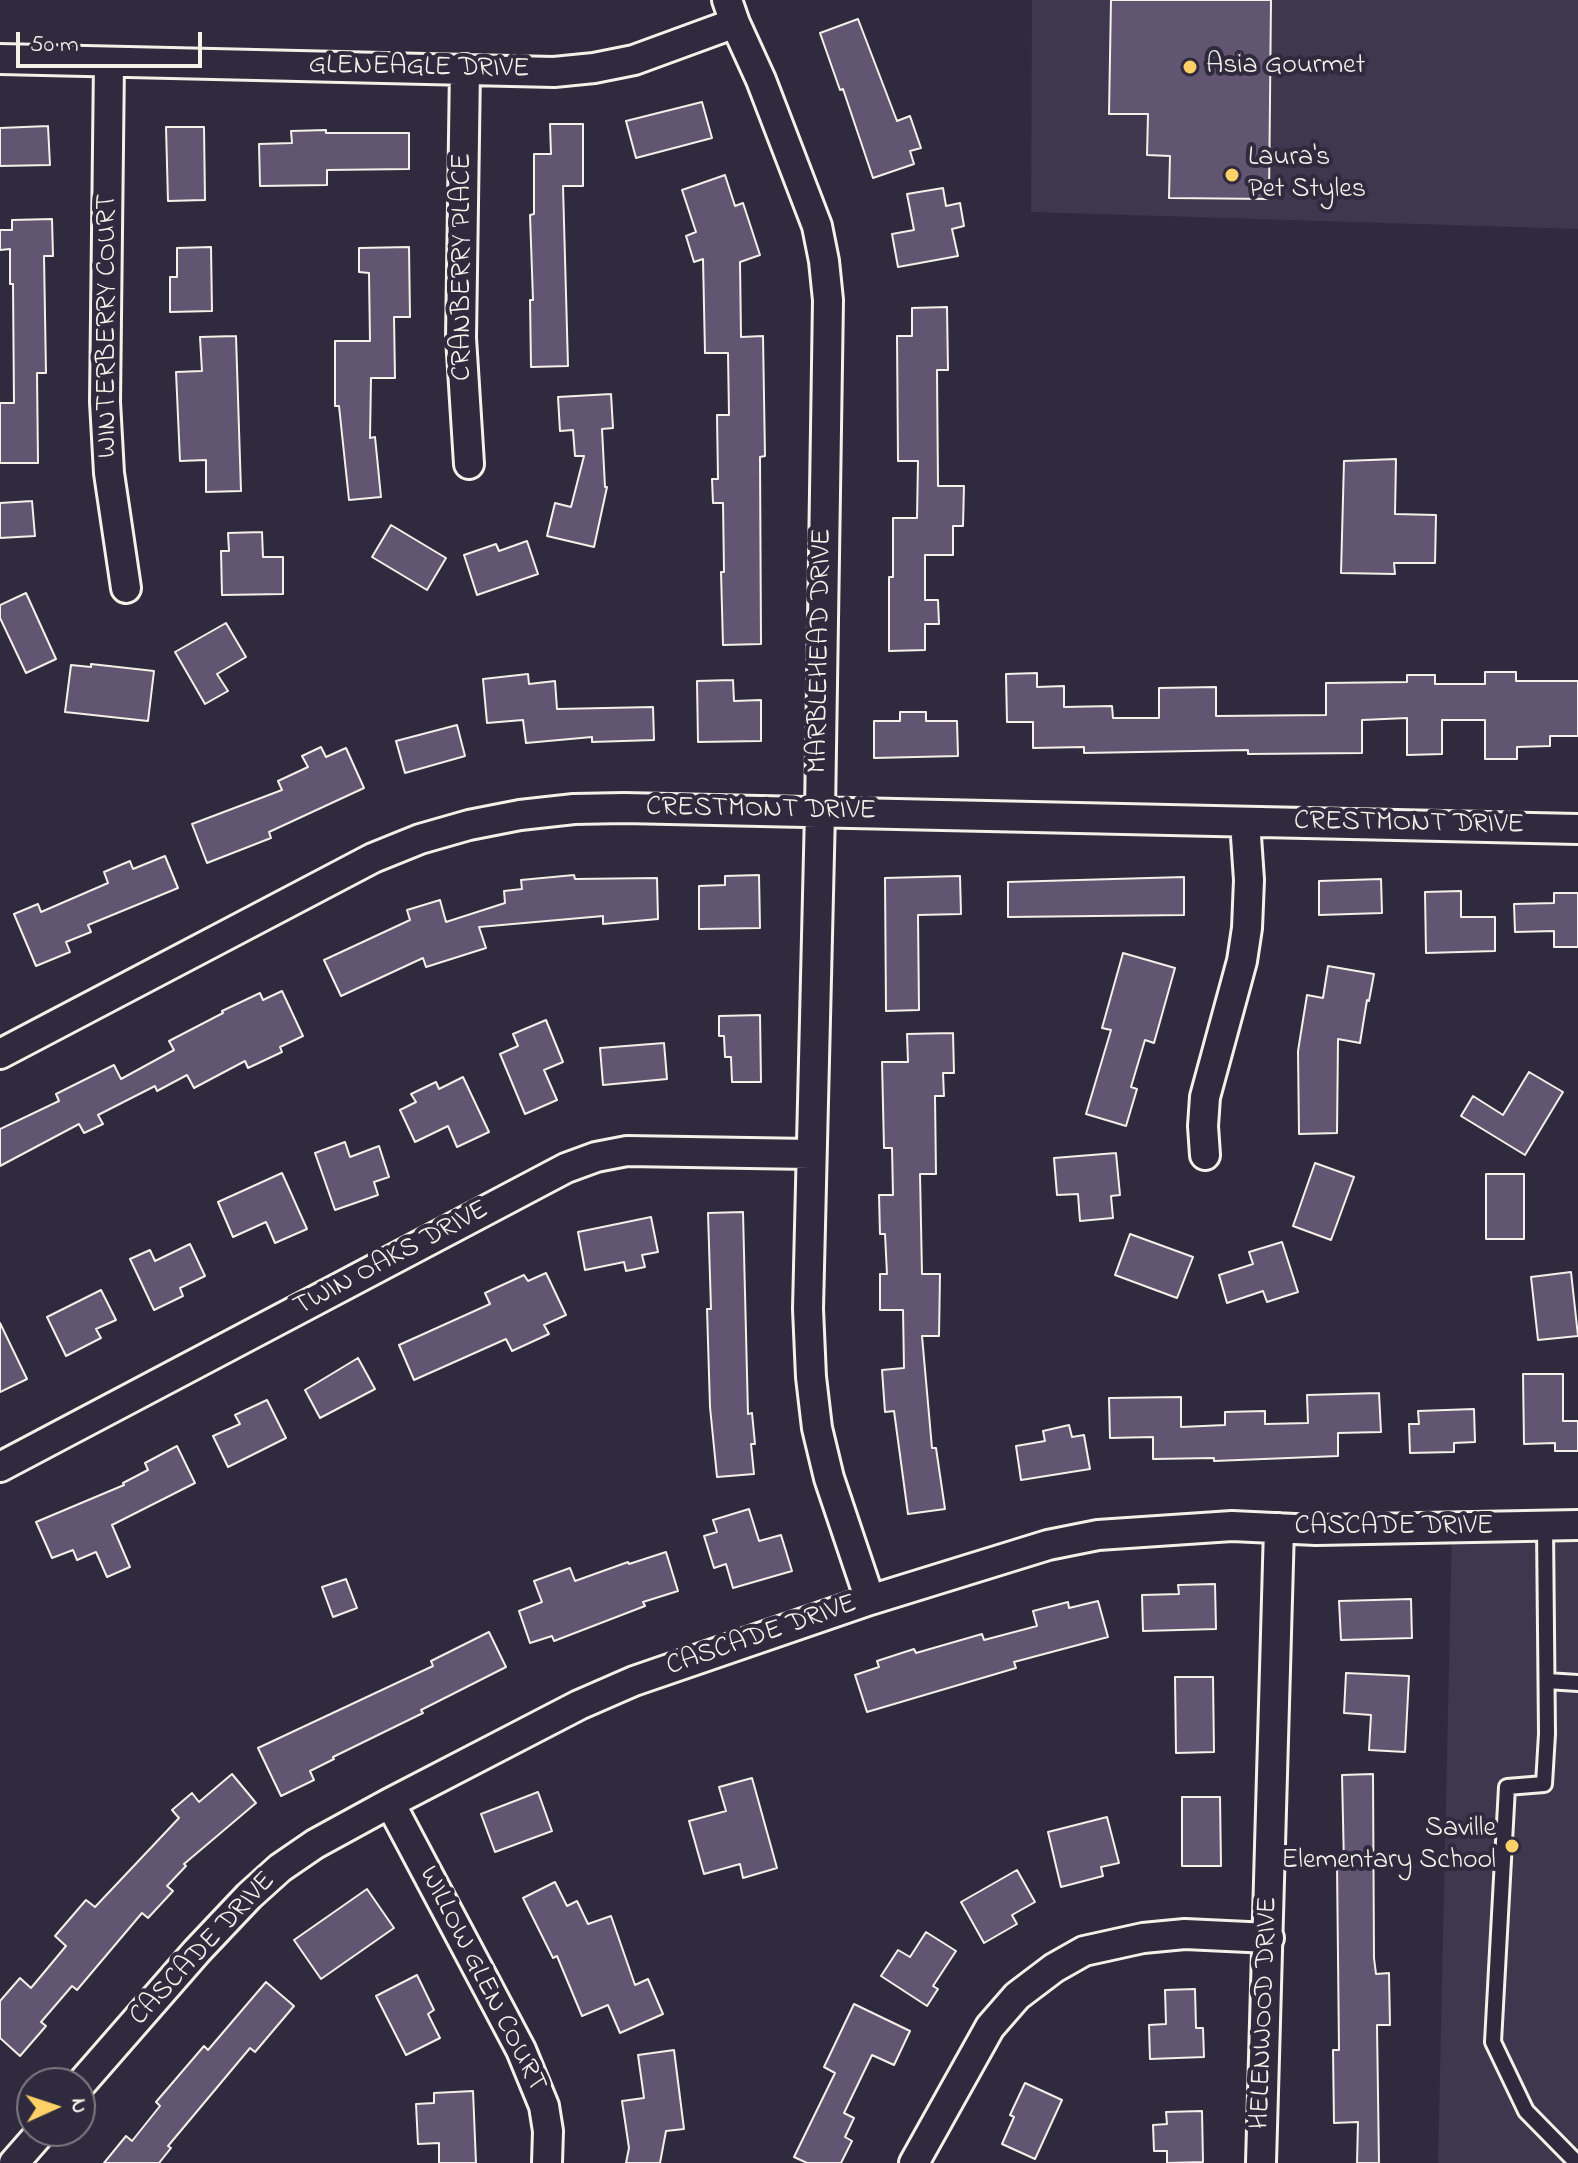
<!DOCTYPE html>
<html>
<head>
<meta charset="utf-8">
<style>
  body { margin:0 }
  #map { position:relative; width:1578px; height:2163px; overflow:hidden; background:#2f2a3d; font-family:"Indie Flower",sans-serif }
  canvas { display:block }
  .north { position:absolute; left:16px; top:2067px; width:80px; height:80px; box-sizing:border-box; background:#2f2a3d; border:2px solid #7e7a81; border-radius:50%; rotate:87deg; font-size:22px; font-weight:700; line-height:32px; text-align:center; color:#f4f1e8 }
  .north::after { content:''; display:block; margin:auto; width:28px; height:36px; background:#ffd166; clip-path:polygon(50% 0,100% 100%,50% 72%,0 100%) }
  .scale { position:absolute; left:16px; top:32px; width:186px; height:36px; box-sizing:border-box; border:4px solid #f4f1e8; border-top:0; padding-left:10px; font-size:24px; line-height:28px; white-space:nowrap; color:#f4f1e8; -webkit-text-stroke:6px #2f2a3d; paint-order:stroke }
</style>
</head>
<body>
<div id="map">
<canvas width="1578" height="2163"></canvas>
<div class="north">N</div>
<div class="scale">50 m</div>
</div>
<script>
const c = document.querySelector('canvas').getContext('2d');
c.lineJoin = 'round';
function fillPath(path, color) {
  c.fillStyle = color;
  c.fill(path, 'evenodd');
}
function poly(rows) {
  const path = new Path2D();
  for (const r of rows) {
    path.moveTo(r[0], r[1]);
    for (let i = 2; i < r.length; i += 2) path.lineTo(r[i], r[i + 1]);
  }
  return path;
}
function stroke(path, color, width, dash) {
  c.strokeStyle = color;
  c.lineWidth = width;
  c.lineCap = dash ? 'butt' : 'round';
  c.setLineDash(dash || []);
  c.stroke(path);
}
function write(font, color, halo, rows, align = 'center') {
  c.font = font + ' "Indie Flower",sans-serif';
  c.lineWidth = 8;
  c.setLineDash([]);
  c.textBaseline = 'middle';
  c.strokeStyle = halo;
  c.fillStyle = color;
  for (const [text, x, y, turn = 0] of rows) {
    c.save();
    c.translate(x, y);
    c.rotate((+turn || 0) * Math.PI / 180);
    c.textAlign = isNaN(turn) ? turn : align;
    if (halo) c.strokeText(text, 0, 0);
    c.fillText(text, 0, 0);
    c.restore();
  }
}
fillPath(poly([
  [1032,0,1578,0,1578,229,1031,212],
  [1578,1525,1578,2163,1438,2163,1452,1529]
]), '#3e374d');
const building = poly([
  [1111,0,1271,0,1269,199,1169,198,1170,156,1147,155,1148,114,1109,114,1111,0],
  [858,19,897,121,910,116,921,148,910,151,914,164,873,178,843,89,840,90,820,33,858,19],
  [702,102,712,138,636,158,626,121,702,102],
  [550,124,583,124,583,186,563,186,568,366,531,367,530,300,533,300,530,215,534,214,534,154,551,154,550,124],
  [48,126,50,165,0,166,0,128,48,126],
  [166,127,204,127,205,200,168,201,166,127],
  [326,130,326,133,409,133,409,169,327,170,327,185,260,186,259,144,292,143,291,131,326,130],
  [725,175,735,206,743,203,760,255,740,262,741,337,763,336,765,456,760,457,761,644,723,645,721,572,724,572,723,503,713,503,712,479,718,479,717,415,729,415,728,353,705,353,703,259,694,262,686,236,696,232,682,190,725,175],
  [943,188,946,206,960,203,964,226,952,229,958,256,898,267,892,234,914,230,907,194,943,188],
  [52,219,53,256,44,256,46,373,37,373,38,463,0,463,0,403,14,403,13,284,10,284,10,249,0,250,0,230,12,230,12,220,52,219],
  [211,247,212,311,170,312,170,277,177,277,177,248,211,247],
  [409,247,410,317,394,317,395,378,371,378,370,438,375,437,381,497,349,500,339,406,335,406,335,341,370,341,369,273,359,272,359,248,409,247],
  [947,307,948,370,937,370,938,486,964,486,963,526,953,526,953,555,925,555,925,600,938,600,939,624,925,624,925,650,889,651,889,577,893,577,893,518,917,518,918,461,898,461,897,336,912,336,912,308,947,307],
  [236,336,241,491,206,492,206,460,180,461,176,372,202,371,200,337,236,336],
  [611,394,613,428,602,429,605,487,607,487,594,547,547,536,555,503,571,507,584,456,575,456,573,430,560,431,558,397,611,394],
  [1396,459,1395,514,1436,515,1435,563,1394,563,1395,574,1341,573,1344,461,1396,459],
  [32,501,35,536,0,538,0,503,32,501],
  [391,525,446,558,427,590,372,557,391,525],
  [262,532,263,557,283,557,283,594,222,595,221,551,229,551,228,533,262,532],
  [527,541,538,574,477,595,464,555,496,544,499,551,527,541],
  [26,593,56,659,26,673,0,618,0,605,26,593],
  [226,623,246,657,217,674,228,691,205,704,175,652,226,623],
  [91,664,154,671,148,721,65,712,71,665,91,667,91,664],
  [1485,672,1516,672,1516,681,1578,681,1578,736,1550,736,1550,746,1517,747,1517,759,1485,759,1485,720,1442,720,1442,754,1407,755,1407,718,1362,720,1362,753,1248,754,1248,750,1084,753,1084,747,1033,748,1033,722,1007,722,1006,674,1037,673,1037,687,1064,686,1064,707,1112,706,1113,718,1159,718,1159,688,1216,687,1216,716,1326,715,1326,683,1407,682,1407,675,1435,675,1435,684,1485,684,1485,672],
  [528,674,529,684,555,681,557,709,653,707,654,740,592,742,592,737,526,743,523,720,487,723,483,679,528,674],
  [733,680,734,701,761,700,761,741,698,742,697,681,733,680],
  [900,712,926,712,926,721,957,721,958,756,874,758,874,721,900,721,900,712],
  [457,725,465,756,405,773,396,741,457,725],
  [321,747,326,757,346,748,364,788,269,832,271,838,207,863,192,824,282,790,278,781,308,767,302,756,321,747],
  [165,856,178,888,88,925,91,932,66,942,70,952,36,966,14,914,38,904,41,912,108,883,104,872,130,861,133,869,165,856],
  [574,875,575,879,657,878,658,919,603,924,603,916,479,927,486,948,426,967,423,958,341,996,324,960,410,920,407,910,440,900,446,922,505,903,504,891,522,889,521,880,574,875],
  [759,875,760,928,699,929,699,886,725,885,725,876,759,875],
  [960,876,961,914,918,915,919,1010,886,1011,885,878,960,876],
  [1184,877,1184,915,1008,917,1008,882,1184,877],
  [1381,879,1382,913,1319,915,1319,881,1381,879],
  [1461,891,1461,917,1495,917,1495,951,1426,953,1425,892,1461,891],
  [1554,893,1578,893,1578,947,1554,947,1554,931,1515,932,1514,904,1554,903,1554,893],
  [1123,953,1175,968,1154,1043,1145,1040,1131,1087,1137,1089,1126,1126,1086,1114,1111,1030,1102,1028,1123,953],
  [1328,966,1374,974,1369,1001,1367,1000,1360,1043,1338,1039,1337,1133,1299,1134,1298,1051,1307,995,1323,998,1328,966],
  [282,991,303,1036,280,1047,282,1052,248,1068,245,1061,194,1088,187,1075,157,1091,155,1086,98,1115,103,1124,84,1133,79,1124,0,1166,0,1129,59,1101,56,1094,114,1065,121,1079,174,1050,169,1041,223,1013,222,1011,260,993,263,1000,282,991],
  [760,1015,761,1082,732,1082,731,1057,725,1057,724,1036,719,1036,719,1016,760,1015],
  [546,1020,563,1062,544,1070,557,1100,525,1114,500,1054,518,1046,513,1034,546,1020],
  [953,1033,954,1073,943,1073,944,1096,935,1096,936,1174,920,1174,922,1274,940,1274,939,1336,922,1336,932,1448,936,1448,945,1509,908,1514,894,1411,885,1412,882,1370,904,1368,903,1310,880,1310,880,1274,887,1274,885,1234,880,1234,879,1195,893,1195,892,1148,884,1148,882,1062,908,1062,907,1034,953,1033],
  [664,1043,667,1079,603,1085,600,1048,664,1043],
  [1529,1072,1563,1092,1525,1155,1461,1116,1473,1096,1503,1115,1529,1072],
  [463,1077,489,1132,457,1147,448,1126,415,1142,400,1110,416,1102,411,1094,436,1082,439,1089,463,1077],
  [345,1142,350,1157,379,1146,389,1177,374,1182,378,1195,335,1210,315,1153,345,1142],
  [1116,1153,1120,1195,1111,1196,1113,1218,1080,1221,1078,1194,1057,1195,1054,1158,1116,1153],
  [1315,1163,1354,1177,1331,1240,1293,1226,1315,1163],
  [282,1173,307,1229,275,1243,266,1222,233,1237,218,1202,282,1173],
  [1486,1174,1524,1174,1524,1239,1486,1239,1486,1174],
  [743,1212,748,1414,752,1413,755,1444,751,1444,754,1474,717,1477,710,1407,707,1309,711,1309,708,1213,743,1212],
  [651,1217,658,1252,642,1255,645,1267,626,1271,624,1262,585,1270,578,1232,651,1217],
  [1130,1234,1193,1257,1177,1298,1115,1275,1130,1234],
  [1282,1242,1298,1292,1267,1302,1263,1291,1227,1303,1219,1275,1253,1264,1249,1252,1282,1242],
  [190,1244,205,1276,180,1288,183,1296,154,1310,130,1259,150,1250,155,1261,190,1244],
  [1571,1272,1578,1336,1538,1340,1531,1277,1571,1272],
  [546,1273,566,1315,544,1325,549,1334,512,1351,506,1339,414,1380,399,1345,490,1304,485,1293,524,1275,528,1281,546,1273],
  [101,1290,116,1320,96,1329,101,1338,66,1356,47,1317,101,1290],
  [0,1323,27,1379,0,1392,0,1323],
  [358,1358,375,1389,320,1418,305,1390,358,1358],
  [1523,1374,1563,1374,1563,1421,1578,1421,1578,1451,1555,1451,1555,1443,1524,1444,1523,1374],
  [1379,1393,1381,1432,1338,1433,1338,1456,1214,1461,1214,1458,1153,1459,1153,1437,1110,1438,1109,1398,1181,1397,1181,1427,1225,1425,1225,1412,1265,1411,1265,1424,1308,1423,1307,1395,1379,1393],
  [267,1400,286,1438,228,1467,213,1436,240,1424,235,1415,267,1400],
  [1474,1409,1475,1442,1454,1443,1454,1452,1410,1453,1409,1424,1419,1424,1418,1411,1474,1409],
  [1069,1425,1072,1437,1084,1435,1090,1469,1021,1480,1016,1446,1045,1441,1043,1431,1069,1425],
  [177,1446,195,1483,112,1525,130,1567,107,1577,96,1552,77,1560,73,1550,52,1558,36,1522,124,1485,123,1483,148,1470,145,1463,177,1446],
  [749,1509,759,1541,781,1535,792,1571,733,1588,726,1564,714,1568,704,1536,717,1532,713,1520,749,1509],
  [666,1552,678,1591,643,1602,645,1606,554,1641,552,1636,530,1643,519,1611,542,1602,534,1581,570,1568,575,1581,628,1562,629,1564,666,1552],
  [346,1579,357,1608,333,1617,322,1587,346,1579],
  [1215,1584,1216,1629,1143,1631,1142,1595,1179,1594,1178,1585,1215,1584],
  [1411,1599,1412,1638,1341,1640,1339,1601,1411,1599],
  [1098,1601,1108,1637,1014,1662,1016,1668,867,1712,855,1675,879,1667,877,1661,914,1649,916,1653,982,1634,984,1640,1037,1626,1033,1611,1068,1602,1069,1608,1098,1601],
  [489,1632,506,1667,421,1710,423,1713,333,1757,334,1759,310,1771,314,1780,281,1796,258,1748,433,1666,431,1661,489,1632],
  [1346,1673,1409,1676,1405,1752,1369,1750,1371,1715,1344,1713,1346,1673],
  [1175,1677,1213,1677,1214,1752,1176,1753,1175,1677],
  [232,1774,256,1803,184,1864,186,1866,167,1886,173,1891,148,1918,142,1913,77,1990,72,1986,41,2022,46,2026,20,2056,0,2038,0,2001,20,1978,31,1988,66,1946,55,1936,86,1900,95,1907,179,1818,172,1810,192,1793,199,1802,232,1774],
  [1373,1774,1374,1958,1376,1974,1389,1973,1390,2025,1377,2025,1379,2163,1357,2163,1358,2122,1334,2123,1333,2050,1339,2050,1337,1865,1344,1865,1342,1775,1373,1774],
  [752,1778,777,1868,743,1878,740,1864,704,1874,689,1821,726,1811,719,1787,752,1778],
  [538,1792,552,1831,495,1852,481,1814,538,1792],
  [1182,1797,1220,1797,1221,1866,1182,1866,1182,1797],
  [1107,1817,1119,1863,1101,1867,1103,1876,1061,1887,1048,1832,1107,1817],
  [1017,1870,1035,1902,1012,1915,1017,1924,984,1943,961,1902,1017,1870],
  [555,1882,567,1906,577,1901,588,1924,611,1916,635,1985,648,1979,663,2014,620,2033,608,2005,582,2016,557,1956,553,1958,523,1898,555,1882],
  [367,1889,394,1928,321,1979,294,1940,367,1889],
  [926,1932,956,1951,933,1986,938,1989,927,2006,881,1976,898,1950,910,1957,926,1932],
  [417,1975,434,2010,428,2014,440,2038,406,2055,376,1996,417,1975],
  [266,1982,294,2006,255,2052,250,2048,168,2146,171,2148,159,2163,104,2163,126,2136,132,2141,160,2106,156,2102,204,2046,208,2050,266,1982],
  [1195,1989,1196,2028,1203,2028,1204,2057,1150,2059,1149,2025,1166,2024,1165,1990,1195,1989],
  [854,2004,910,2031,894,2065,872,2055,844,2113,854,2118,845,2137,852,2141,841,2163,807,2163,794,2157,835,2073,824,2067,854,2004],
  [674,2050,684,2129,666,2131,660,2163,626,2163,629,2148,622,2101,644,2098,638,2055,674,2050],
  [1025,2083,1062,2100,1035,2159,1002,2144,1014,2117,1010,2115,1025,2083],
  [473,2091,476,2163,439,2163,439,2143,418,2144,416,2104,434,2103,434,2093,473,2091],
  [1202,2111,1203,2162,1167,2163,1167,2151,1154,2151,1153,2125,1167,2124,1166,2112,1202,2111]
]);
fillPath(building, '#625571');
stroke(building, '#f4f1e8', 2);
const lane = poly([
  [1545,1527,1547,1734,1544,1784,1507,1787,1493,2042,1526,2111,1577,2163],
  [1547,1681,1578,1683]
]);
const street = poly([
  [727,0,735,23,761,80,817,226,824,261,828,300,820,812,808,1309,811,1377,817,1428,829,1478,870,1600],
  [0,59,554,72,594,68,634,60,735,23],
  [109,62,105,402,109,473,126,588],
  [465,69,461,338,469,464],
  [0,1054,373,858,420,839,469,825,520,815,574,809,624,808,1578,829],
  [1205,1155,1203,1126,1205,1097,1242,961,1247,928,1249,880,1245,822],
  [0,1467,566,1168,596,1157,627,1151,810,1154],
  [390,1803,521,2050,544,2106,548,2131,547,2163],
  [80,2085,197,1951,249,1896,280,1868,315,1844,390,1803,579,1705,634,1681,870,1600,1048,1545,1098,1535,1232,1526,1316,1530,1578,1525],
  [14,2163,42,2131],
  [914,2163,990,2027,1017,1996,1054,1968,1084,1951,1143,1938,1185,1934,1269,1938],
  [1261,2163,1279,1528]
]);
stroke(lane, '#f4f1e8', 20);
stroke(street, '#f4f1e8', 34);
stroke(lane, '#2f2a3d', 14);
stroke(street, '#2f2a3d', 28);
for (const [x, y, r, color] of [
  [1190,67,8,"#ffd166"],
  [1232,175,8,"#ffd166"],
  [1512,1846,8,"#ffd166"]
]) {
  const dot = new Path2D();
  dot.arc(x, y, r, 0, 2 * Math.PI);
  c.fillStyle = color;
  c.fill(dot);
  stroke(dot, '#2f2a3d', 3);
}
write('28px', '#f4f1e8', '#2f2a3d', [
  ["Asia Gourmet",1206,67],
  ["Laura's",1248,159],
  ["Pet Styles",1248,191],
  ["Saville",1496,1830,"right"],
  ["Elementary School",1496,1862,"right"]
], 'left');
write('28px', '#f4f1e8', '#2f2a3d', [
  ["GLENEAGLE DRIVE",419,69,1],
  ["CRANBERRY PLACE",464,267,-90],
  ["WINTERBERRY COURT",109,326,-90],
  ["MARBLEHEAD DRIVE",822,651,-89],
  ["CRESTMONT DRIVE",761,811,1],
  ["CRESTMONT DRIVE",1409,825,1],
  ["TWIN OAKS DRIVE",392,1260,-28],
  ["CASCADE DRIVE",1394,1528],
  ["CASCADE DRIVE",762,1637,-19],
  ["CASCADE DRIVE",204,1950,-47],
  ["WILLOW GLEN COURT",481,1980,63],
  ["HELENWOOD DRIVE",1266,2013,-88]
]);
</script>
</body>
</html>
